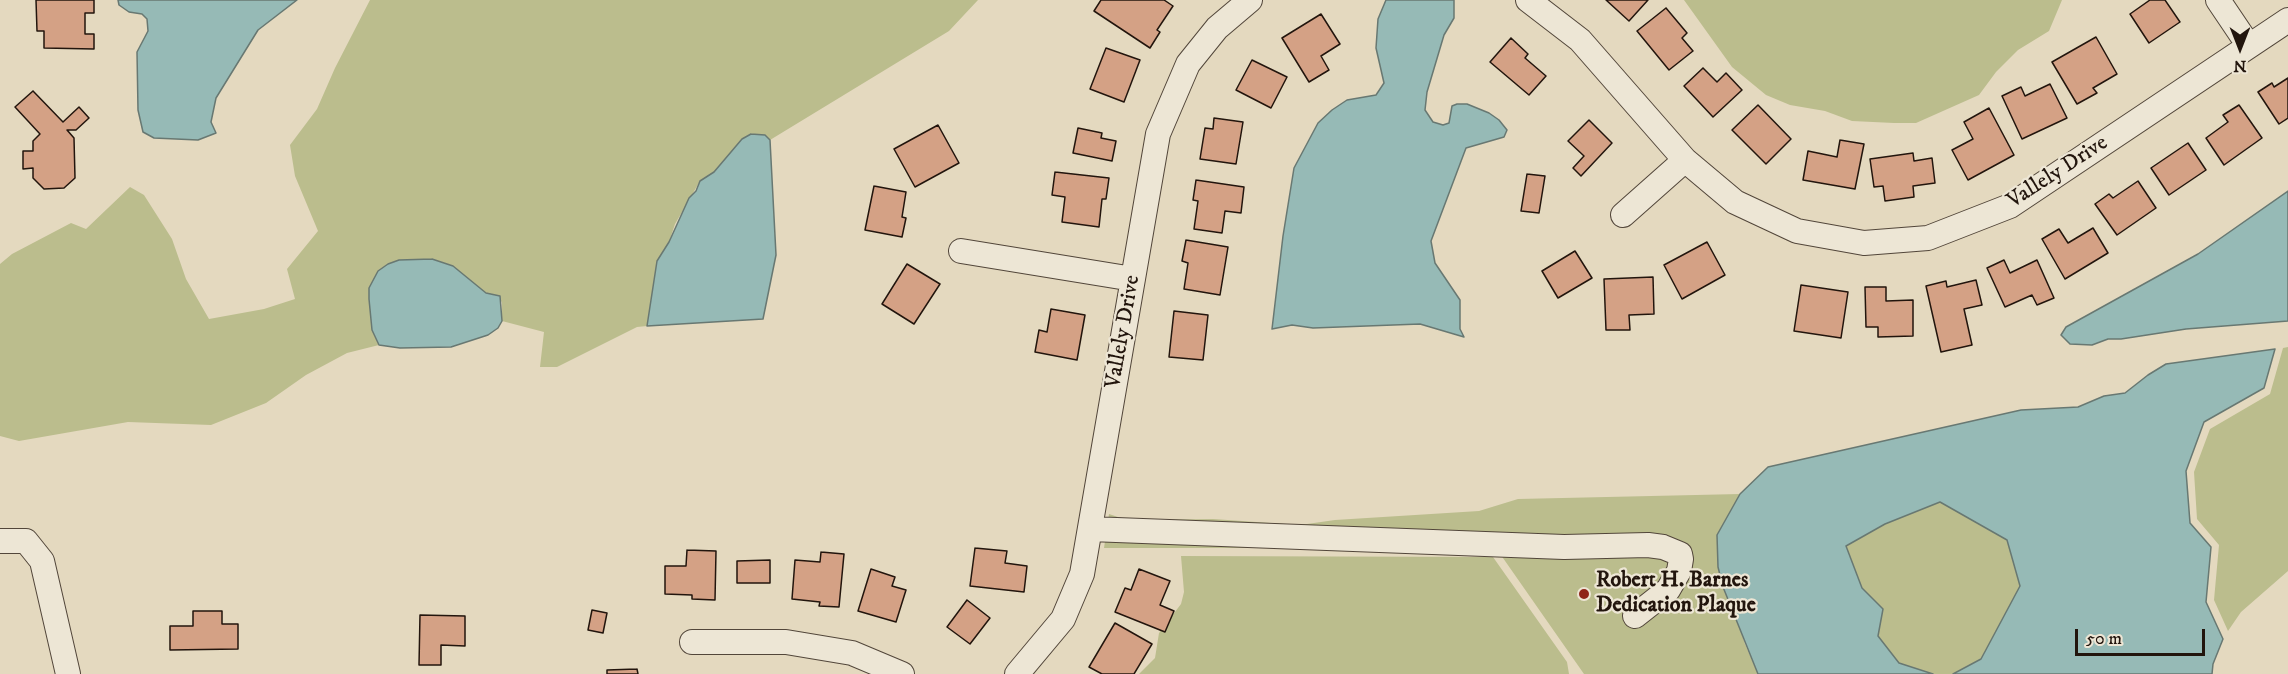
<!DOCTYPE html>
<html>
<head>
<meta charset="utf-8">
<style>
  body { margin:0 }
  #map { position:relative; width:2288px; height:674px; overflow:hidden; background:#e4d9bf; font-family:"IM FELL DW Pica",serif }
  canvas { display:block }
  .north { position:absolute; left:2210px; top:18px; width:60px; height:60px; -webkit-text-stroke:4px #ede6d5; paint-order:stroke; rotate:180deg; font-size:16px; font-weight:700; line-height:24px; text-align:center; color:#22150d }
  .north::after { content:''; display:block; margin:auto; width:21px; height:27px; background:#22150d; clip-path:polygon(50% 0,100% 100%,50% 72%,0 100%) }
  .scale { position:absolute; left:2075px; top:629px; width:130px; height:27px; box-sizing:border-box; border:3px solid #22150d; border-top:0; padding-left:8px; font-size:18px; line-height:21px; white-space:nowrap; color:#22150d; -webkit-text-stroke:4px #ede6d5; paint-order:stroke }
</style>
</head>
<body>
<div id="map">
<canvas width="2288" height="674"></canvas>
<div class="north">N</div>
<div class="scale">50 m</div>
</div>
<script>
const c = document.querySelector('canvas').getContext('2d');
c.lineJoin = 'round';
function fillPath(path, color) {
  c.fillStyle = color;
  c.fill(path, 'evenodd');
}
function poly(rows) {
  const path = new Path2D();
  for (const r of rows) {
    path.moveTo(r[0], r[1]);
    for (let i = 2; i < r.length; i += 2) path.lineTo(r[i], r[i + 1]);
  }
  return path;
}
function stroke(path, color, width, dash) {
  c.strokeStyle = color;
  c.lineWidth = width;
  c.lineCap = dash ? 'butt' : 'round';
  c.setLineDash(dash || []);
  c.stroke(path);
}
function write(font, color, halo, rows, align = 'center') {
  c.font = font + ' "IM FELL DW Pica",serif';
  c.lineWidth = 4.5;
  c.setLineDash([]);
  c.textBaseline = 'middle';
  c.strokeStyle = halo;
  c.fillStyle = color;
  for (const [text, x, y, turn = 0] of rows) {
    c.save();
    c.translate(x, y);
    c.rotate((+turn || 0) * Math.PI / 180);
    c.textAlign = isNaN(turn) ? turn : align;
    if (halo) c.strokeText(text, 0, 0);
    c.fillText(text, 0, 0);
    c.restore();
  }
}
fillPath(poly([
  [370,0,978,0,949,31,770,140,765,135,751,134,742,139,714,172,700,181,675,224,669,242,657,261,647,326,637,327,557,367,540,367,544,332,502,321,502,303,499,296,486,293,432,259,399,260,369,288,372,330,379,345,347,353,306,375,266,403,211,425,128,422,19,441,0,436,0,264,12,254,71,223,86,229,130,187,144,195,172,239,186,279,209,319,264,309,295,299,287,269,318,231,295,176,290,145,317,109,335,68],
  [1684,0,2062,0,2049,31,2018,50,1996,72,1979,95,1916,123,1894,123,1852,121,1825,111,1790,105,1766,95,1732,67],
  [2288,347,2288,571,2241,612,2228,631,2214,600,2219,545,2197,519,2194,472,2210,429,2270,394,2283,348],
  [1740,494,1717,535,1734,610,1745,644,1758,674,1584,674,1496,548,1104,548,1109,514,1127,520,1213,519,1300,525,1335,520,1479,511,1518,499],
  [1940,501,2007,540,2020,586,1981,659,1953,674,1933,674,1899,664,1878,636,1883,609,1862,588,1846,546,1885,524],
  [1181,556,1493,557,1567,662,1569,674,1139,674,1155,658,1159,633,1181,604,1184,592]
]), '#bbbd8d');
const water = poly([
  [118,0,297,0,258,30,216,98,211,122,216,133,198,140,154,138,143,132,138,110,137,52,148,31,147,19,142,14,129,12,119,5,118,0],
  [1386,0,1454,0,1454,18,1444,35,1427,92,1425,110,1433,122,1443,125,1449,123,1452,106,1457,104,1467,104,1489,113,1499,120,1507,130,1504,137,1466,148,1431,241,1435,263,1460,300,1460,329,1464,337,1420,324,1313,328,1292,325,1272,329,1283,236,1294,168,1318,123,1332,110,1347,100,1376,95,1384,83,1376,48,1378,19,1386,0],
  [751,134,765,135,770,140,776,255,763,319,647,326,657,261,669,242,689,198,696,191,700,181,714,172,742,139,751,134],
  [2288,191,2288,321,2186,329,2121,339,2108,339,2092,345,2070,344,2061,335,2066,327,2198,254,2288,191],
  [432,259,453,266,486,293,500,296,502,321,498,328,488,335,451,347,400,348,379,345,372,330,369,299,369,288,378,271,388,264,399,260,432,259],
  [2275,349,2264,388,2204,422,2186,471,2190,523,2211,547,2206,602,2223,639,2213,664,2212,674,1953,674,1981,659,2020,586,2007,540,1940,502,1885,524,1846,546,1862,588,1883,609,1878,636,1899,663,1933,674,1758,674,1723,587,1718,567,1717,535,1740,494,1768,467,2021,410,2078,407,2104,396,2125,393,2148,375,2166,364,2275,349]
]);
fillPath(water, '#96bab6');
stroke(water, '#687872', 1.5);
const building = poly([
  [36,0,94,0,94,13,85,13,85,34,94,34,94,49,44,48,44,31,37,31,36,0],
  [1101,0,1164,0,1173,6,1157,30,1160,32,1150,48,1094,11,1101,0],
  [1606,0,1648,0,1629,21,1606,0],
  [2150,0,2165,0,2180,22,2149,43,2130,14,2150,0],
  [1666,8,1687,33,1682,38,1693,51,1669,70,1637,31,1666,8],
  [1321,14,1340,44,1321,56,1329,70,1309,82,1282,38,1321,14],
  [2096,37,2117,74,2093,88,2097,93,2077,104,2052,62,2096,37],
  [1511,38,1528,54,1525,58,1546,76,1529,95,1490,62,1511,38],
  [1106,48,1140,60,1124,102,1090,89,1106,48],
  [1252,60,1287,77,1271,108,1236,90,1252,60],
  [1703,68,1717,82,1726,73,1742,90,1713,117,1684,86,1703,68],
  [2288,78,2288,118,2279,124,2258,92,2272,83,2274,87,2288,78],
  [2050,84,2067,118,2022,139,2002,96,2021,87,2025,96,2050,84],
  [33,91,63,122,79,107,89,118,76,130,67,130,74,138,75,178,64,188,44,189,33,178,33,168,23,169,23,151,33,151,33,141,40,134,15,107,33,91],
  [1758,105,1791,139,1766,164,1732,130,1758,105],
  [2239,105,2262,138,2224,165,2206,138,2228,122,2223,115,2239,105],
  [1989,108,2014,155,1968,180,1952,150,1973,139,1964,122,1989,108],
  [1214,118,1243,122,1236,164,1200,159,1205,128,1213,129,1214,118],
  [1589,120,1612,143,1581,176,1573,168,1584,156,1568,141,1589,120],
  [938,125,959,163,915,187,894,149,938,125],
  [1078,128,1102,133,1101,138,1116,141,1112,161,1073,153,1078,128],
  [1840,140,1864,144,1855,189,1803,180,1808,151,1837,157,1840,140],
  [2188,143,2206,170,2169,195,2151,168,2188,143],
  [1913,153,1914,161,1932,158,1935,183,1913,186,1914,197,1885,201,1883,186,1874,187,1870,159,1913,153],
  [1055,172,1109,178,1106,199,1102,199,1099,227,1062,222,1065,197,1052,195,1055,172],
  [1527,174,1545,176,1539,213,1521,211,1527,174],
  [1196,180,1244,187,1241,213,1225,211,1222,233,1194,229,1198,201,1193,200,1196,180],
  [2138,181,2156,208,2117,235,2095,204,2109,194,2113,198,2138,181],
  [874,186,906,192,902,217,906,218,902,237,865,230,874,186],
  [2093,228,2108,253,2065,279,2042,239,2059,229,2068,243,2093,228],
  [1186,240,1228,247,1220,295,1184,289,1188,263,1182,261,1186,240],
  [1707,242,1725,275,1682,299,1664,265,1707,242],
  [1575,251,1592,278,1558,298,1542,271,1575,251],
  [2004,260,2010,273,2037,260,2054,298,2037,305,2032,295,2005,307,1987,268,2004,260],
  [907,264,940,284,914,324,882,304,907,264],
  [1653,277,1654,314,1629,315,1630,330,1606,330,1604,279,1653,277],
  [1976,280,1982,305,1964,309,1972,345,1941,352,1926,286,1946,281,1947,287,1976,280],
  [1801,285,1848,292,1841,338,1794,331,1801,285],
  [1865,287,1886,287,1886,301,1913,300,1913,336,1878,337,1878,327,1866,327,1865,287],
  [1051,309,1085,315,1077,360,1035,352,1039,330,1047,332,1051,309],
  [1174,311,1208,315,1203,360,1169,357,1174,311],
  [975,548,1007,551,1005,563,1027,566,1024,592,970,586,975,548],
  [687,550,716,551,715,600,692,599,692,595,665,594,665,566,686,566,687,550],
  [821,552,844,554,839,607,819,606,820,602,792,599,795,560,820,562,821,552],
  [770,560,770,583,737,583,737,561,770,560],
  [871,569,895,577,892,586,906,590,896,622,858,611,871,569],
  [1139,569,1170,581,1160,605,1174,611,1165,632,1115,612,1125,588,1131,590,1139,569],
  [967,600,990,618,970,644,947,627,967,600],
  [592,610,607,613,603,633,588,630,592,610],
  [193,611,222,611,222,624,238,624,238,649,170,650,170,626,193,626,193,611],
  [420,615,465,616,465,646,441,645,441,665,419,665,420,615],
  [1115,623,1152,644,1134,674,1102,674,1089,667,1115,623],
  [637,669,638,674,607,674,607,670,637,669]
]);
fillPath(building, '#d4a185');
stroke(building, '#22150d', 1.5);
const minor = poly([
  [1528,0,1580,40,1685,160,1735,202,1797,231,1864,243,1928,238,2010,206,2288,20],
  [2218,0,2249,46],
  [1623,215,1685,160],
  [961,251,1133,279],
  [1090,529,1564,547,1648,545,1663,547,1680,554,1681,559,1679,571,1668,590,1635,616],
  [0,541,26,541,42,561,68,674],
  [692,642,786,642,852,653,902,674],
  [1017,674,1063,619,1082,574,1158,134,1188,64,1217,28,1250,0]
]);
stroke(minor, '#52463a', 26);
stroke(minor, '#ede6d5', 24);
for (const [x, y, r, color] of [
  [1584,594,6,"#8f2418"]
]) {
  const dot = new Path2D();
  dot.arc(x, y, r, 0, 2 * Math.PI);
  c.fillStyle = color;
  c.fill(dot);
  stroke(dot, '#ede6d5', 2);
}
write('22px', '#22150d', '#ede6d5', [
  ["Vallely Drive",2058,173,-33],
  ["Vallely Drive",1124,332,-80]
]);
write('bold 22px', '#22150d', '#ede6d5', [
  ["Robert H. Barnes",1596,581],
  ["Dedication Plaque",1596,606]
], 'left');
</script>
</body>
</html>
